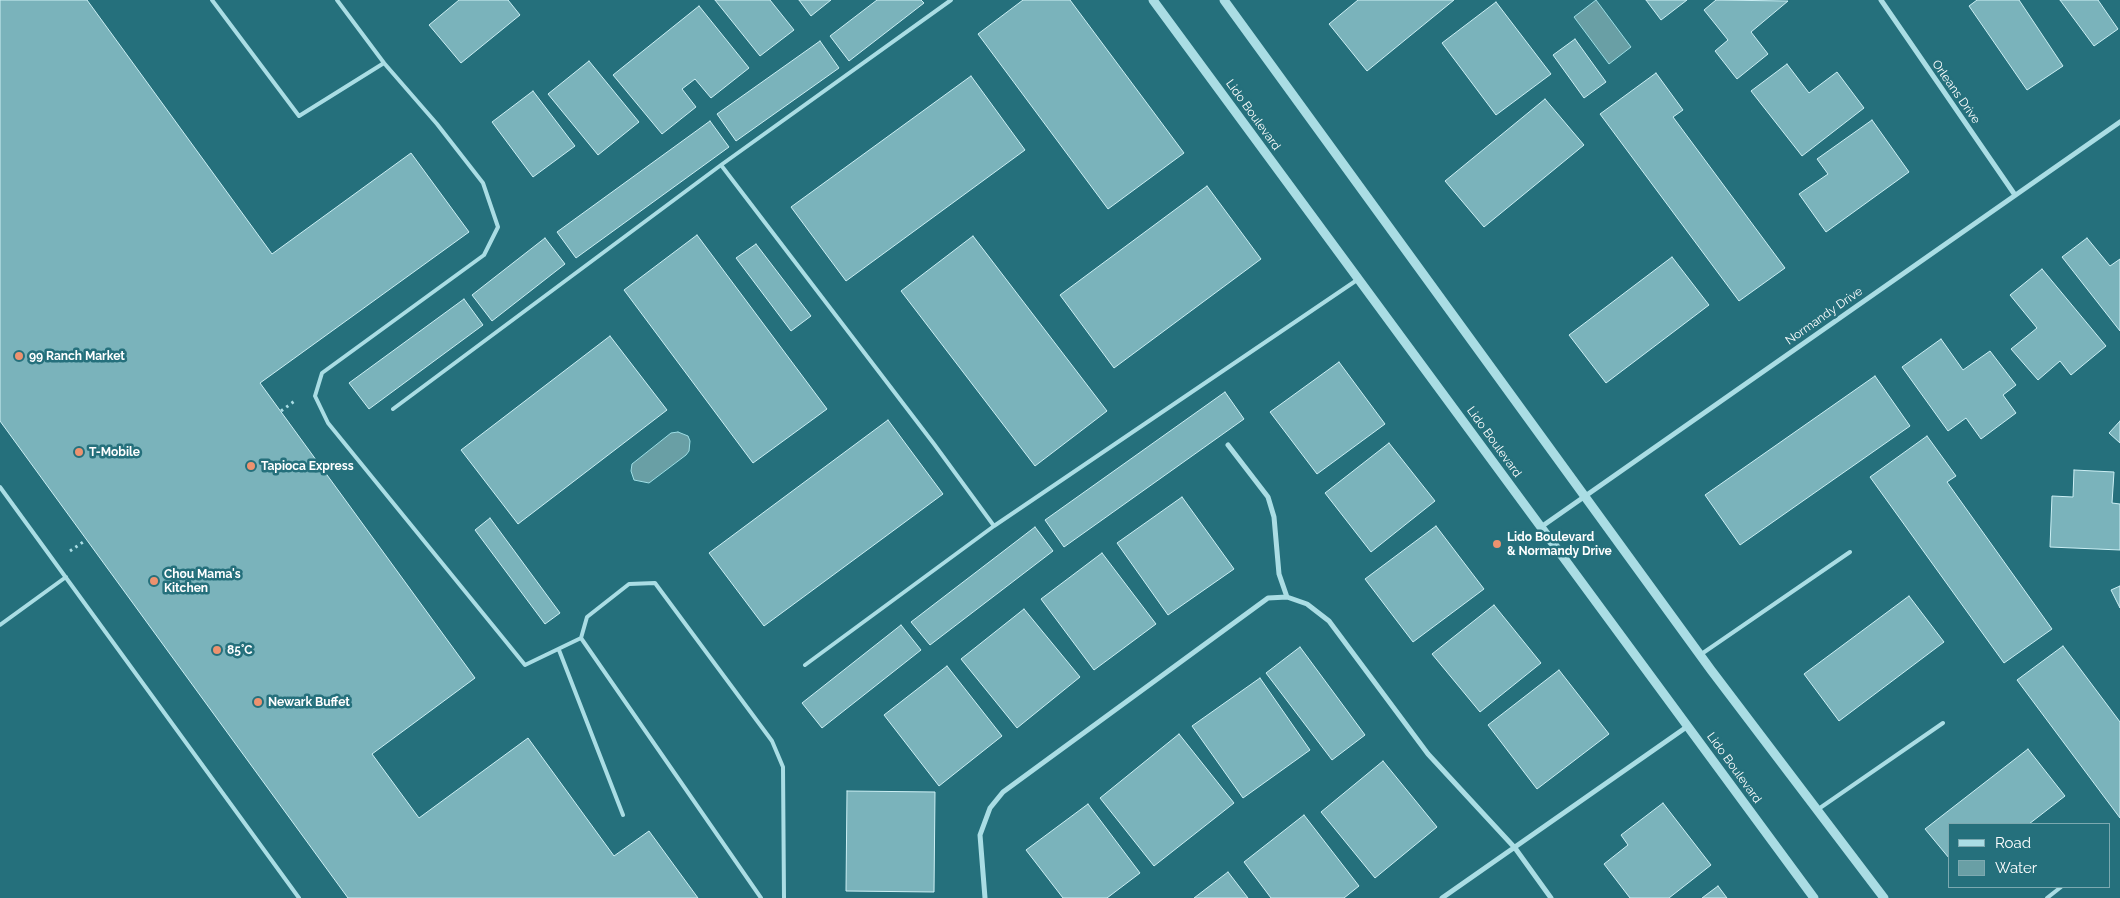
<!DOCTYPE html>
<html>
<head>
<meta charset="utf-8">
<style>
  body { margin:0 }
  #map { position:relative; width:2120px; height:898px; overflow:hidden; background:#25707c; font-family:Raleway,sans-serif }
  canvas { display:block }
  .legend { position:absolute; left:1948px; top:823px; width:162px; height:65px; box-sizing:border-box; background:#25707c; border:1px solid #7ca9b0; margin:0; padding:6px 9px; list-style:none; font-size:15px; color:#fff }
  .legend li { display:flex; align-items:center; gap:10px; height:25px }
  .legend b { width:25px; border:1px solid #7ca9b0 }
</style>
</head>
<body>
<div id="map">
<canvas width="2120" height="898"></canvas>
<ul class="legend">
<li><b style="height:6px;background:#aadde4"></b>Road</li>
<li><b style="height:14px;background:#699fa5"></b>Water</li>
</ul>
</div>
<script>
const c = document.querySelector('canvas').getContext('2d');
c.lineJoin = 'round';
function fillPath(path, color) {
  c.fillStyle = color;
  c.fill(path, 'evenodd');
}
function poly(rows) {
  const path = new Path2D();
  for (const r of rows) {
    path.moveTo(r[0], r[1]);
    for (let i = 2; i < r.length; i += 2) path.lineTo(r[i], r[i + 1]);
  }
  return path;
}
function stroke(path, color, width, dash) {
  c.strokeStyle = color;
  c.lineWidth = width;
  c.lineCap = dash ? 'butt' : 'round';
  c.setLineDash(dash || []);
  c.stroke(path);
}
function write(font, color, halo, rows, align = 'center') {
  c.font = font + ' Raleway,sans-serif';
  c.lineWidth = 5;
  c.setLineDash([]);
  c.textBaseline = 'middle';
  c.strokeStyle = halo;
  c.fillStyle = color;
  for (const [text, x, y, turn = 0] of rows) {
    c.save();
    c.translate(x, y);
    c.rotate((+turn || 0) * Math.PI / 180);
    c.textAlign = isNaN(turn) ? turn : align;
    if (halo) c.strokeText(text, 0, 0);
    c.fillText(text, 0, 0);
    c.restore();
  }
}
const water = poly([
  [1596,0,1631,47,1609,64,1574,17,1596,0],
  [678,432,688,436,690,441,689,451,686,455,649,483,634,480,631,471,632,464,671,433,678,432]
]);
fillPath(water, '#699fa5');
stroke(water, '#9edee5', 1);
const building = poly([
  [0,0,87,0,272,254,411,153,469,232,260,383,475,678,372,754,419,818,528,738,614,856,649,831,698,898,348,898,0,421,0,0],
  [459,0,508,0,520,15,461,63,429,25,459,0],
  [715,0,770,0,794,30,760,56,715,0],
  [799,0,831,0,811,16,799,0],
  [877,0,921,0,924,3,849,61,830,36,877,0],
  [1023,0,1070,0,1184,153,1108,209,978,34,1023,0],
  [1358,0,1454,0,1367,71,1329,24,1358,0],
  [1646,0,1687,0,1661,20,1646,0],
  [1716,0,1788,1,1751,32,1768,54,1737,79,1715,51,1728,40,1704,10,1716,0],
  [1977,0,2019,0,2063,66,2027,90,1969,6,1977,0],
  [2060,0,2098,0,2118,29,2094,46,2060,0],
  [1496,2,1551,74,1496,115,1442,43,1496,2],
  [699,6,749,68,711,98,695,79,682,89,696,107,662,134,613,75,699,6],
  [1575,39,1606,82,1584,98,1553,55,1575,39],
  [820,41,839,68,736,141,717,114,820,41],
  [589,61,639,122,598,155,548,94,589,61],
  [1787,64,1809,93,1837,72,1864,108,1802,156,1751,91,1787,64],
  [1656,73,1683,110,1673,117,1785,268,1739,301,1600,114,1656,73],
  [971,76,1025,150,846,281,791,207,971,76],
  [533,91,575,146,533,177,492,122,533,91],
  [1545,99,1584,145,1484,227,1445,181,1545,99],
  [1872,120,1909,172,1826,232,1799,194,1828,174,1817,159,1872,120],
  [710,121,729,147,576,258,557,232,710,121],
  [1207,186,1261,259,1114,368,1060,295,1207,186],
  [697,235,827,409,753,463,624,290,697,235],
  [973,236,1107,411,1035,466,901,291,973,236],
  [545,238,565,264,492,321,472,295,545,238],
  [2087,238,2110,266,2120,259,2120,331,2062,257,2087,238],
  [756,244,811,316,791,331,736,258,756,244],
  [1672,257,1709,305,1606,383,1569,335,1672,257],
  [2042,269,2106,346,2071,375,2060,361,2038,380,2011,349,2037,328,2010,295,2042,269],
  [464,299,483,325,369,409,349,383,464,299],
  [610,336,667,410,518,524,461,450,610,336],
  [1941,339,1963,370,1990,351,2016,385,2003,395,2016,413,1981,439,1966,418,1948,431,1902,367,1941,339],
  [1339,362,1385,424,1317,474,1270,412,1339,362],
  [1875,376,1910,426,1740,545,1705,495,1875,376],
  [1225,392,1244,419,1064,547,1045,520,1225,392],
  [888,420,943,494,764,626,709,553,888,420],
  [2120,421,2120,443,2109,433,2120,421],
  [1927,436,1956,476,1947,482,2052,629,2004,663,1870,477,1927,436],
  [1389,443,1435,501,1371,552,1325,493,1389,443],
  [2074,470,2114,472,2112,503,2120,504,2120,550,2050,547,2052,496,2073,497,2074,470],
  [1182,497,1234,569,1168,615,1117,543,1182,497],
  [490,518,560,613,545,624,475,530,490,518],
  [1436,526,1484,589,1413,642,1365,579,1436,526],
  [1035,527,1053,551,930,645,911,622,1035,527],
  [1102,553,1156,624,1094,670,1041,599,1102,553],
  [2120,586,2120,608,2111,590,2120,586],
  [1909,596,1944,642,1839,721,1804,674,1909,596],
  [1494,605,1541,663,1480,712,1432,654,1494,605],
  [1024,609,1080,677,1017,728,961,659,1024,609],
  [901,625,921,650,822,728,802,703,901,625],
  [2063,646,2120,722,2120,818,2017,680,2063,646],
  [1300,647,1365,735,1332,760,1266,673,1300,647],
  [947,666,1002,736,939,786,884,715,947,666],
  [1559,670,1609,734,1537,789,1488,725,1559,670],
  [1260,678,1310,750,1243,798,1192,726,1260,678],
  [1179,734,1234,803,1154,866,1100,798,1179,734],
  [2028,749,2065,796,2029,824,1949,824,1949,858,1925,829,2028,749],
  [1383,761,1437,827,1375,878,1321,812,1383,761],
  [847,791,935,792,934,892,846,891,847,791],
  [1663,803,1711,865,1669,898,1630,898,1604,864,1628,845,1621,835,1663,803],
  [1088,804,1140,873,1107,898,1063,898,1026,850,1088,804],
  [1304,815,1359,886,1344,898,1271,898,1244,862,1304,815],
  [1228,872,1248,898,1194,898,1228,872],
  [1718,886,1727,898,1702,898,1718,886]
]);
fillPath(building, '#7ab3bb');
stroke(building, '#cceff4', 1);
stroke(poly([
  [281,411,296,400],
  [70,551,86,540]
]), '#aadde4', 3, [2.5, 4]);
stroke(poly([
  [212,0,299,116,384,63,437,124,483,183,498,227,484,255,322,373,315,396,328,423,525,665,581,638],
  [337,0,384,63],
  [721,165,934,444,994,526],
  [393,409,721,165,951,0],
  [0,487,299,898],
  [0,625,66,577],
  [559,650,623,815],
  [1700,655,1850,552],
  [805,665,994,526,1357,280],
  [1817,810,1943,723],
  [761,898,581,638,587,617,629,584,655,583,772,741,783,767,784,898],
  [2047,898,2061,887]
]), '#aadde4', 4);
stroke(poly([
  [1881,0,2015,195],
  [1228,445,1268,497,1274,517,1279,574,1287,597],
  [1541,527,2120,122],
  [985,898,980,835,990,808,1003,792,1268,598,1287,597,1307,604,1329,621,1428,754,1515,848,1551,898],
  [1442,898,1688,726]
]), '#aadde4', 5);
stroke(poly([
  [1153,0,1814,898],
  [1224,0,1711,670,1884,898]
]), '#aadde4', 9);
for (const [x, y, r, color] of [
  [19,356,5,"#ed926f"],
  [79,452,5,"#ed926f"],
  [251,466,5,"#ed926f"],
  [1497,544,5,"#ed926f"],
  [154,581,5,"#ed926f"],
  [217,650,5,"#ed926f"],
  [258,702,5,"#ed926f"]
]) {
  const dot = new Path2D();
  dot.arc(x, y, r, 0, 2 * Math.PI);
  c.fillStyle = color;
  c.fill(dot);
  stroke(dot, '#25707c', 2);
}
write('12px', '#fff', '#25707c', [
  ["Orleans Drive",1956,92,55],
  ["Lido Boulevard",1253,115,54],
  ["Normandy Drive",1824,316,-35],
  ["Lido Boulevard",1494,442,54],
  ["Lido Boulevard",1734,768,54]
]);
write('bold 12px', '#fff', '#25707c', [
  ["99 Ranch Market",29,356],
  ["T-Mobile",89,452],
  ["Tapioca Express",261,466],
  ["Lido Boulevard",1507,537],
  ["& Normandy Drive",1507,551],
  ["Chou Mama's",164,574],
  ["Kitchen",164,588],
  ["85°C",227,650],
  ["Newark Buffet",268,702]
], 'left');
</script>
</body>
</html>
